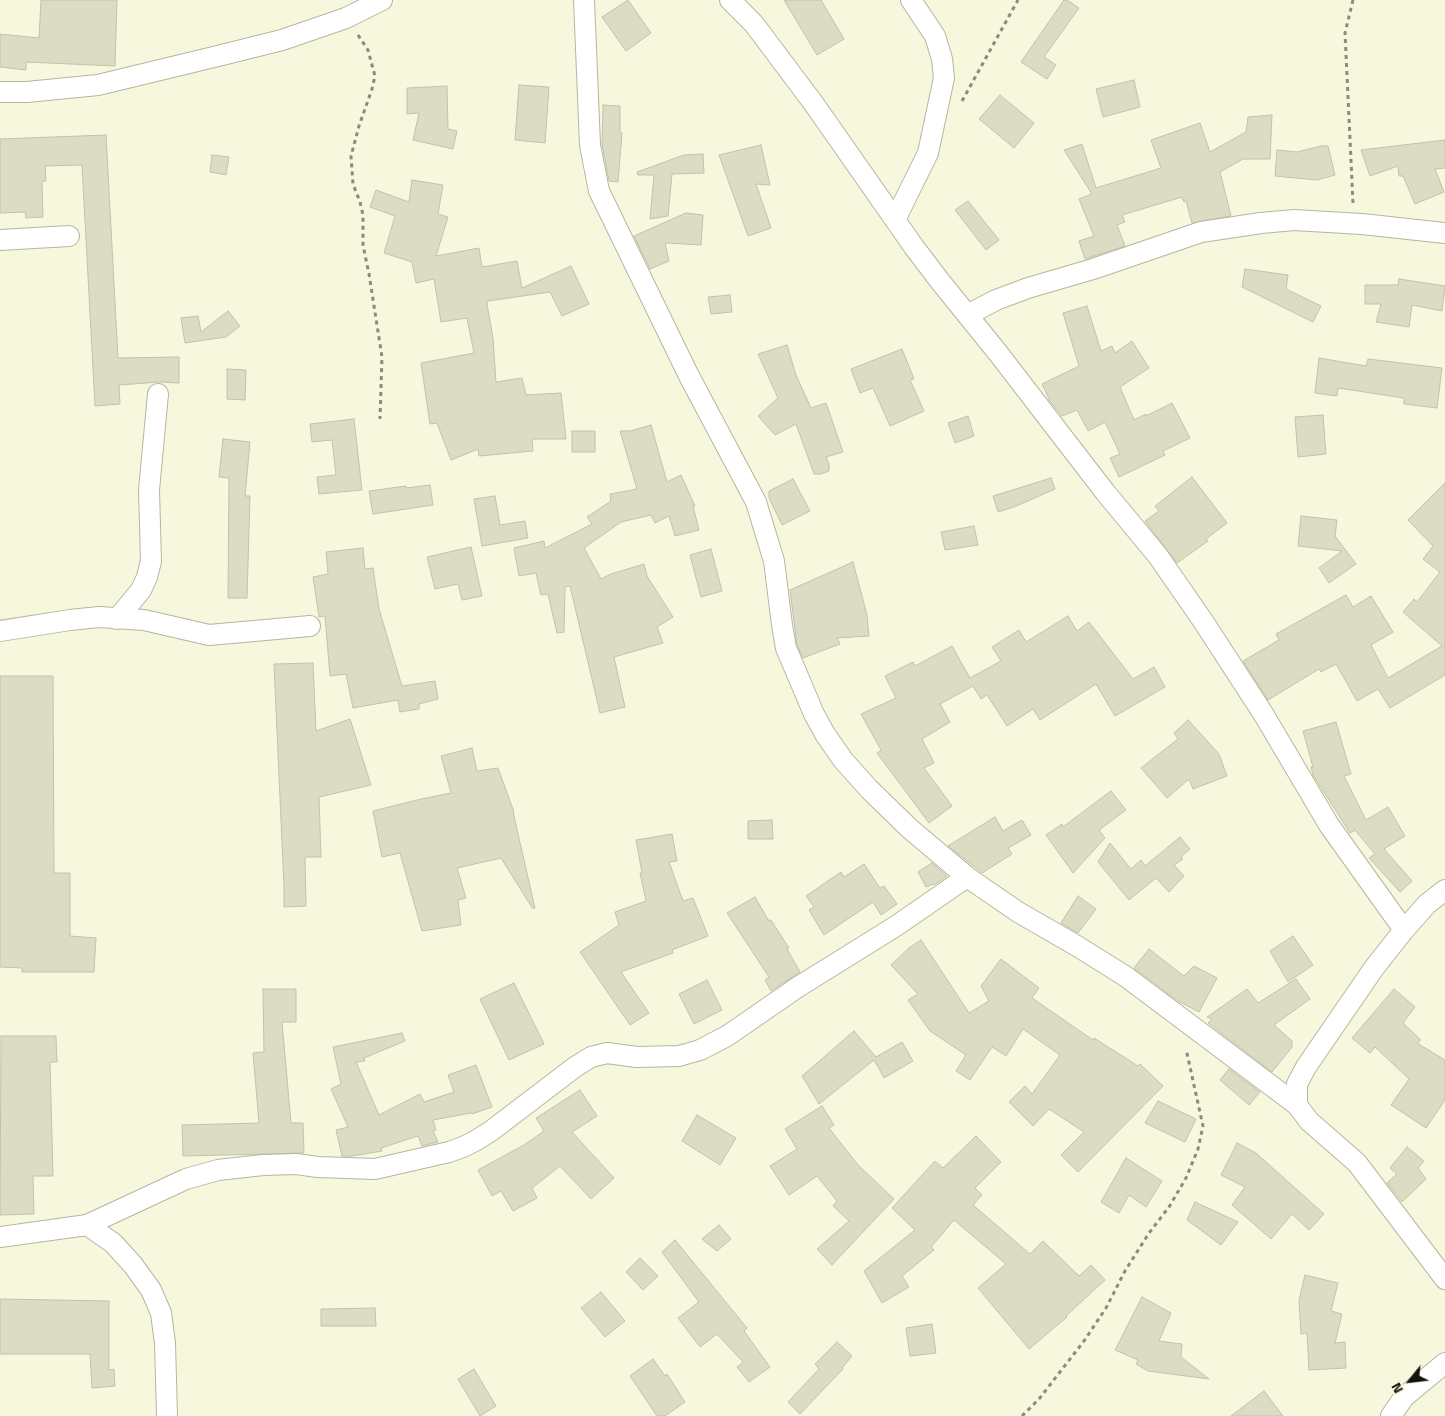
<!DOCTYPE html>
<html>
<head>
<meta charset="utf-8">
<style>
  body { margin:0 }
  #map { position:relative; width:1445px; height:1416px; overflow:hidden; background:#f6f7dd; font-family:"Titillium Web",sans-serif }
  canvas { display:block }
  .north { position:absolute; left:1385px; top:1356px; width:50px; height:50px; -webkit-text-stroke:4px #f6f7dd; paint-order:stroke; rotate:241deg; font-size:14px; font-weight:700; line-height:20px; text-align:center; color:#13130a }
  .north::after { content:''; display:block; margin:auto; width:18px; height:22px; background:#13130a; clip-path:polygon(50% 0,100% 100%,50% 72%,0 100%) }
</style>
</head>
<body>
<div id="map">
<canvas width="1445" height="1416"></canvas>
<div class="north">N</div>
</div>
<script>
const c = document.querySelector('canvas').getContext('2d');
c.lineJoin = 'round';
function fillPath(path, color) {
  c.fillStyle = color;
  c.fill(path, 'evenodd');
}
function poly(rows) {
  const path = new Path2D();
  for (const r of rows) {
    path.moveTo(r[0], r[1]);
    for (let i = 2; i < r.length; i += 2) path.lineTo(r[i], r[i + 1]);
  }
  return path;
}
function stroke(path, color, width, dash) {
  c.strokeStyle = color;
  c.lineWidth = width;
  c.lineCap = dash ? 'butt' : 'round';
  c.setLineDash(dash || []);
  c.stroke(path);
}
const building = poly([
  [41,0,117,0,115,66,26,62,26,70,0,67,0,34,39,38,41,0],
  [628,0,651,33,626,51,602,17,628,0],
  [784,0,821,0,844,39,817,55,784,0],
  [1064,0,1067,0,1079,8,1044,57,1056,65,1047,79,1021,62,1064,0],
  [1134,80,1140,107,1103,117,1096,89,1134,80],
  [519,85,549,87,545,143,515,140,519,85],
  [447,86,448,129,457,131,453,149,413,140,419,113,407,114,407,88,447,86],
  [1000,95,1034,123,1014,148,979,119,1000,95],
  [603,105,620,106,620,133,622,133,618,182,609,181,602,144,603,105],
  [1272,115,1270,159,1243,159,1220,172,1231,216,1192,223,1186,201,1184,202,1182,197,1122,215,1125,222,1117,225,1125,246,1085,259,1079,241,1094,236,1079,199,1092,194,1064,150,1082,144,1096,188,1161,168,1151,140,1200,123,1210,152,1246,132,1248,117,1272,115],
  [106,135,118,358,179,357,179,383,159,382,119,385,120,404,95,406,82,165,45,166,46,181,42,181,43,217,26,218,25,212,0,213,0,139,106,135],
  [1445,140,1445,168,1435,169,1444,192,1415,204,1403,176,1399,176,1398,166,1370,176,1361,150,1445,140],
  [761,145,770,185,756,184,771,228,748,236,719,155,761,145],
  [1321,146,1328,146,1335,175,1317,180,1275,176,1277,150,1297,152,1321,146],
  [703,154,704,173,672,174,668,216,650,219,654,175,638,175,637,172,684,155,703,154],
  [212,155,229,157,226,175,210,172,212,155],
  [412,180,443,185,438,214,448,217,436,256,479,248,482,267,517,261,522,288,571,266,589,304,562,316,550,292,488,301,487,304,493,338,496,382,522,378,526,395,561,393,566,439,532,439,533,451,479,456,478,449,451,460,437,423,430,424,421,363,474,353,467,318,441,322,434,279,416,283,412,262,384,253,395,216,370,207,376,190,409,202,412,180],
  [968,201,999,240,986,250,955,210,968,201],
  [686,213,703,215,701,245,665,243,669,261,650,269,634,236,686,213],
  [1245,269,1288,275,1286,289,1321,306,1313,322,1242,287,1245,269],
  [1399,279,1445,286,1442,311,1412,305,1409,327,1376,322,1381,304,1365,304,1365,285,1398,285,1399,279],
  [730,295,732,312,711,314,708,297,730,295],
  [1087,306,1101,351,1112,346,1115,353,1132,341,1149,368,1120,387,1134,420,1146,414,1146,416,1172,403,1190,438,1163,451,1165,455,1119,477,1110,458,1120,454,1105,422,1088,431,1077,410,1062,416,1050,401,1042,384,1079,366,1063,313,1087,306],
  [228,311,240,326,226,337,185,343,181,318,198,316,201,332,228,311],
  [787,345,796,375,811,408,826,403,843,452,826,457,829,464,829,471,821,474,814,474,796,424,775,435,758,416,778,398,758,354,787,345],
  [902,349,914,379,910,380,924,411,890,426,873,388,860,393,851,369,902,349],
  [1319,358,1366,366,1368,359,1442,368,1437,408,1404,404,1404,398,1338,388,1337,396,1315,393,1319,358],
  [227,369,246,370,245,400,227,399,227,369],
  [1323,415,1326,454,1298,457,1295,417,1323,415],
  [968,416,974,436,955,443,948,423,968,416],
  [354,419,362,490,319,494,317,477,336,475,332,440,312,442,310,424,354,419],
  [651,425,667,482,681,475,695,506,693,506,699,530,675,536,669,516,655,523,651,515,621,522,584,548,601,579,611,574,644,564,647,576,673,617,657,627,663,643,614,657,625,707,600,713,570,586,565,587,564,632,557,633,548,594,541,595,536,573,519,576,514,548,544,541,545,548,592,524,587,517,611,501,610,494,637,489,620,431,630,431,651,425],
  [572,431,595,431,595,452,572,452,572,431],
  [223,439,250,442,245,496,250,496,247,598,228,598,229,478,219,477,223,439],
  [1192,477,1227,523,1206,539,1208,541,1177,563,1145,521,1159,511,1155,506,1192,477],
  [1051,478,1055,489,1014,507,998,512,993,496,1051,478],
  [793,479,810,511,782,525,769,498,769,491,793,479],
  [1445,483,1445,675,1390,708,1378,689,1357,701,1336,664,1321,672,1319,669,1268,700,1243,661,1279,640,1276,634,1346,595,1353,607,1371,596,1393,632,1371,645,1388,678,1442,646,1403,612,1414,599,1417,602,1440,572,1423,559,1433,546,1408,520,1445,483],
  [430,485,433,505,373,514,369,491,406,486,406,488,430,485],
  [495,496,500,525,525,521,528,538,482,546,474,499,495,496],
  [1301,516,1337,520,1335,536,1356,564,1329,583,1319,568,1342,551,1298,546,1301,516],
  [974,526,978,545,945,550,941,532,974,526],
  [471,547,482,596,462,600,458,584,435,589,427,557,471,547],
  [363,548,365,569,373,568,379,609,402,686,435,681,438,699,419,704,419,709,400,712,398,700,353,708,346,674,330,676,325,616,319,617,313,577,328,574,326,552,363,548],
  [711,549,722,591,701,597,690,555,711,549],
  [853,562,867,615,869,636,837,638,840,644,803,658,797,645,790,590,853,562],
  [1068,616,1077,631,1089,622,1133,679,1154,667,1165,687,1115,716,1096,684,1040,720,1033,709,1007,726,987,695,981,699,973,686,940,704,950,722,922,739,934,763,924,768,952,806,929,823,877,753,881,750,861,714,896,698,885,676,913,662,915,666,952,646,970,678,1001,661,992,647,1019,630,1026,642,1068,616],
  [313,663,316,731,350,719,371,785,319,797,321,857,305,857,306,906,284,907,284,887,274,664,313,663],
  [0,676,53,676,54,873,70,873,70,936,96,938,94,972,22,972,22,968,0,967,0,676],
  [1188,720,1219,754,1227,776,1193,789,1189,779,1167,798,1141,768,1178,739,1174,733,1188,720],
  [1336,722,1351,774,1344,776,1366,820,1388,807,1405,836,1384,849,1412,881,1400,892,1369,858,1375,854,1355,830,1350,833,1313,775,1311,767,1313,767,1303,731,1336,722],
  [472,748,477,771,498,768,514,812,513,812,535,908,533,909,501,858,457,868,466,898,458,900,461,925,422,931,400,853,382,857,373,811,417,800,451,793,441,756,472,748],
  [1111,791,1126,810,1099,830,1105,838,1073,873,1046,835,1062,824,1063,827,1111,791],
  [995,817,1003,831,1022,820,1031,835,1008,848,1012,854,982,873,948,846,995,817],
  [772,820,773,839,748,839,748,821,772,820],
  [672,834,677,861,669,862,683,901,693,898,708,936,672,950,673,953,621,972,649,1013,630,1025,580,952,619,925,615,912,646,901,640,873,642,873,636,840,672,834],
  [1180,837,1190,849,1181,857,1183,859,1174,865,1184,876,1169,892,1156,878,1129,900,1098,862,1110,843,1131,869,1141,860,1145,866,1180,837],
  [932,863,947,876,934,885,933,884,926,887,918,872,932,863],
  [864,864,880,888,884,886,897,904,881,915,873,902,824,935,809,910,814,907,806,896,841,872,844,877,864,864],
  [1078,896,1096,909,1078,933,1061,923,1078,896],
  [755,897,769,921,771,920,789,948,787,949,800,972,771,991,765,980,769,977,727,913,755,897],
  [1293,936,1313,965,1288,982,1270,951,1293,936],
  [921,940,969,1013,989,1001,981,986,1001,959,1039,988,1032,998,1093,1040,1094,1038,1138,1066,1140,1064,1163,1086,1078,1172,1061,1155,1084,1132,1049,1109,1033,1126,1009,1102,1025,1086,1032,1094,1060,1055,1023,1029,1006,1056,992,1047,970,1080,956,1071,966,1055,930,1031,908,1000,918,994,891,965,909,948,921,940],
  [1149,949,1184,976,1194,966,1217,978,1199,1012,1178,1001,1134,968,1149,949],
  [1296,979,1310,999,1274,1025,1292,1041,1292,1047,1272,1072,1208,1023,1212,1019,1207,1017,1247,989,1258,1003,1296,979],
  [707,980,722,1010,694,1024,679,994,707,980],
  [514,983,544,1044,509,1060,480,999,514,983],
  [263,989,296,989,296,1022,282,1022,291,1123,303,1123,304,1153,183,1156,182,1125,259,1123,253,1053,264,1052,263,989],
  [1394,989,1415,1007,1403,1023,1421,1040,1417,1043,1445,1060,1445,1100,1426,1128,1391,1105,1409,1079,1375,1047,1370,1053,1352,1038,1394,989],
  [854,1031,876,1057,902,1042,913,1061,884,1078,874,1060,819,1104,802,1076,854,1031],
  [402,1033,405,1041,364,1058,365,1061,356,1062,379,1115,420,1094,424,1102,454,1092,448,1075,476,1065,492,1107,472,1114,471,1113,433,1120,436,1130,433,1131,438,1142,422,1146,418,1136,381,1148,382,1151,352,1156,342,1156,336,1130,348,1127,331,1089,341,1084,333,1047,402,1033],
  [1,1036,56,1036,57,1062,50,1062,53,1176,33,1176,34,1214,0,1215,1,1036],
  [1229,1069,1260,1092,1249,1105,1220,1080,1229,1069],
  [580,1090,597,1116,572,1132,614,1178,591,1199,560,1166,532,1188,537,1198,513,1211,501,1191,492,1196,478,1170,524,1145,544,1131,536,1118,580,1090],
  [1158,1101,1196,1119,1185,1142,1145,1123,1158,1101],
  [822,1106,834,1125,829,1128,858,1165,894,1199,832,1265,817,1249,849,1221,833,1206,837,1201,817,1176,789,1195,770,1166,797,1149,785,1129,822,1106],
  [697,1115,736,1138,720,1165,682,1141,697,1115],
  [976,1136,1001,1162,975,1188,982,1195,973,1205,1030,1254,1043,1241,1079,1276,1091,1265,1105,1280,1066,1316,1067,1317,1029,1349,978,1288,1006,1264,954,1220,931,1247,934,1250,902,1276,909,1287,882,1303,864,1271,915,1230,892,1208,935,1161,943,1168,976,1136],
  [1237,1143,1256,1153,1324,1214,1309,1230,1292,1214,1271,1239,1232,1205,1245,1187,1221,1175,1237,1143],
  [1407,1147,1424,1161,1418,1168,1426,1179,1402,1202,1387,1183,1397,1174,1390,1168,1407,1147],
  [1126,1158,1162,1181,1146,1207,1129,1195,1119,1213,1101,1202,1126,1158],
  [1195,1202,1238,1222,1221,1245,1187,1220,1195,1202],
  [719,1225,731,1239,717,1251,702,1239,719,1225],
  [675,1240,747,1328,744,1331,770,1367,749,1382,737,1367,743,1362,717,1334,700,1347,678,1318,699,1302,662,1252,675,1240],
  [640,1258,658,1276,643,1290,626,1272,640,1258],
  [1305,1275,1338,1283,1331,1311,1342,1314,1335,1343,1345,1342,1346,1368,1309,1370,1307,1333,1301,1334,1299,1300,1305,1275],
  [601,1292,625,1321,605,1337,581,1308,601,1292],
  [1142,1297,1171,1313,1159,1341,1182,1344,1181,1357,1209,1379,1148,1371,1136,1364,1138,1360,1115,1350,1142,1297],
  [0,1299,109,1301,109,1370,114,1369,115,1386,92,1388,90,1354,0,1354,0,1299],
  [375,1308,376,1326,321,1326,321,1309,375,1308],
  [932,1324,936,1353,910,1356,906,1328,932,1324],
  [837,1342,852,1356,842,1368,843,1369,800,1414,788,1402,819,1369,815,1364,837,1342],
  [653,1359,665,1376,667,1374,685,1402,665,1416,657,1416,630,1376,653,1359],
  [474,1369,496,1406,480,1416,458,1379,474,1369],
  [1264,1391,1283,1416,1231,1416,1264,1391]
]);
fillPath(building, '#dbdcc3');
stroke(building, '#c2c2aa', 1);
const street = poly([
  [584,0,590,145,599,191,689,376,756,502,774,561,782,625,786,648,814,714,825,734,843,760,869,789,909,828,967,877,1018,912,1077,946,1125,976,1297,1105],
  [730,0,754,24,814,104,914,247,939,280,998,353,1105,492,1158,556,1203,621,1264,715,1329,825,1404,930,1374,968,1306,1067,1297,1084,1297,1105,1309,1121,1357,1163,1445,1279],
  [0,92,27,92,98,85,222,55,282,40,346,18,382,0],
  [895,220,928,153,944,78,942,59,935,36,911,0],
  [0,240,69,236],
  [967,315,996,300,1028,288,1093,269,1201,232,1261,223,1294,220,1362,224,1445,233],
  [117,619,141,590,147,577,151,561,149,490,158,394],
  [0,631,70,620,99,617,144,620,209,635,310,626],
  [1404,930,1427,904,1445,890],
  [87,1225,113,1243,133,1265,151,1290,161,1313,165,1343,167,1416],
  [0,1237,87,1225,186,1179,218,1170,263,1165,296,1164,318,1167,375,1169,449,1152,463,1147,475,1141,491,1131,575,1067,591,1057,607,1053,637,1057,679,1056,700,1050,727,1036,798,987,896,926,967,877],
  [1391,1416,1404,1397,1445,1363]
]);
stroke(street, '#b6b69f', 22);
stroke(poly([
  [1353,0,1345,33,1353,203],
  [358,35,368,50,375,76,372,89,359,126,351,156,353,184,360,202,363,215,363,245,369,274,382,357,380,419],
  [962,101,1018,0],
  [1022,1416,1039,1399,1084,1341,1106,1308,1125,1271,1149,1233,1169,1207,1186,1178,1198,1149,1203,1126,1186,1049]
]), '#8b8b79', 3, [4, 4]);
stroke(street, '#fff', 20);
</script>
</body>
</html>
